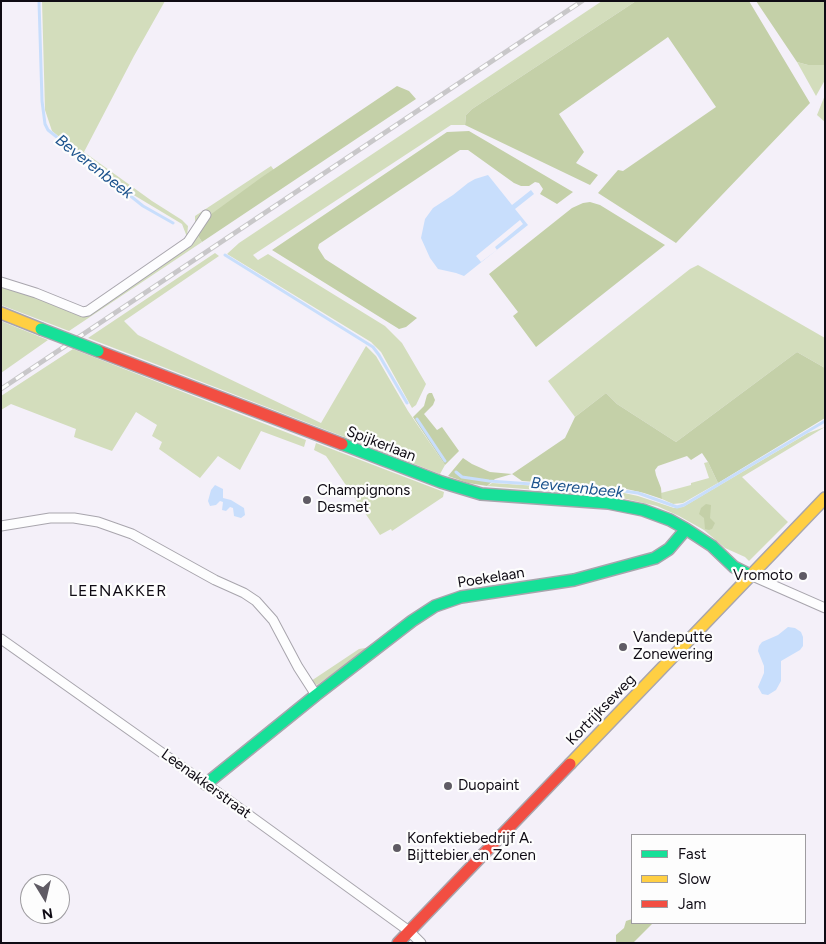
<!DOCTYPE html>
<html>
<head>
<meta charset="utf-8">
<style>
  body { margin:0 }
  #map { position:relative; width:826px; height:944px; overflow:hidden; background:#f4f0f9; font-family:Figtree,sans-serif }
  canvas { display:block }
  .frame { position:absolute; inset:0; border:2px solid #0f0b14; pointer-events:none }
  .legend { position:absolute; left:631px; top:834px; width:175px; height:90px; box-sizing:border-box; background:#fdfdfd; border:1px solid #9e9ca0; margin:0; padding:6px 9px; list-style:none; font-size:15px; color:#0f0b14 }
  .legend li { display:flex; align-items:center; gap:10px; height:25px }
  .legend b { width:25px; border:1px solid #9e9ca0 }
  .north { position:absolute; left:20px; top:874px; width:50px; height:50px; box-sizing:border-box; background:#fdfdfd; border:1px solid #9e9ca0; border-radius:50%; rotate:171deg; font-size:14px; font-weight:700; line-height:20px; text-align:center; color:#0f0b14 }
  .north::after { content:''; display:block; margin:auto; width:18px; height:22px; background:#5f5b64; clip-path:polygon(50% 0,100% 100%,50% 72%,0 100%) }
</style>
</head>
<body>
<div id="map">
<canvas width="826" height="944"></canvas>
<div class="frame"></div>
<ul class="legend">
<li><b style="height:6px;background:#16e098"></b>Fast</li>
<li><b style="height:6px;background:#ffcf43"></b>Slow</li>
<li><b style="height:6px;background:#f24e42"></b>Jam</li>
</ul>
<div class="north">N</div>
</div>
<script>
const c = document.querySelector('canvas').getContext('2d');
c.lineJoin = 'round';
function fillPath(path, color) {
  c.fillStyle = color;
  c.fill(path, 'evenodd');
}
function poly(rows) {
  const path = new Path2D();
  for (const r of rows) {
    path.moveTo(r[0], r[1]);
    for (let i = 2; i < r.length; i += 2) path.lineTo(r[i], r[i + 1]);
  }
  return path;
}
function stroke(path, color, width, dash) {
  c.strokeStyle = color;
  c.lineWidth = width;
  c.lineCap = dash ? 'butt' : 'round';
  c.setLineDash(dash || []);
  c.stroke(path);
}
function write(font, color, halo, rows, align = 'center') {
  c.font = font + ' Figtree,sans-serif';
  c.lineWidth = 4.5;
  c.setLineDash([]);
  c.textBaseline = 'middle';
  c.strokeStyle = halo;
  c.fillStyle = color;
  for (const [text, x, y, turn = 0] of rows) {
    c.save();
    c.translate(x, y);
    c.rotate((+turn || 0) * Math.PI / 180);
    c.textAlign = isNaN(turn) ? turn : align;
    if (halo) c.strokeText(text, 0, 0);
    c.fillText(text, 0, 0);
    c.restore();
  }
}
fillPath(poly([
  [42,1,165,1,134,56,84,152,152,201,182,220,188,226,187,237,182,224,122,188,52,131,45,110],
  [602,1,636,1,472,109,466,115,465,125,451,125,253,255,258,260,268,254,385,326,402,343,426,384,416,405,412,408,381,352,371,342,227,254,239,243],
  [797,62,808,65,825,65,825,80,816,96],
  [825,95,825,122,817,115],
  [271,166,274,170,195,231,202,242,69,331,1,305,1,285,30,294,83,316,170,259,195,231,195,216],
  [215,253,219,256,124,321,138,335,321,423,366,346,376,356,408,411,445,465,440,474,88,338],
  [698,265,825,338,825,368,797,352,676,442,617,404,606,393,575,417,548,381,690,269],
  [1,321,48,340,1,373],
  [73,349,306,440,304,447,261,431,240,470,218,456,200,478,159,449,162,442,152,436,157,425,136,412,112,451,74,437,76,429,11,404,1,410,1,396],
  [825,427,742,477,788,522,749,561,745,557,725,548,704,530,679,516,657,506,613,496,487,486,492,483,615,491,638,496,674,508,683,507,808,433],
  [316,443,444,492,443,497,392,531,391,529,380,535,326,456,314,450],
  [708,462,718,483,683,503,673,504,662,499,661,493,691,485,691,483,709,478,704,463],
  [371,647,317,685,311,681,359,649]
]), '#d3ddbc');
fillPath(poly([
  [636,1,749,1,810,103,676,243,598,193,618,170,623,171,716,107,668,37,559,114,584,152,576,163,598,175,590,185,465,125,466,115,472,109],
  [756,1,825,1,825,65,808,65,797,62],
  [397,86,409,91,416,99,202,242,195,231,210,215,262,177],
  [469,131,573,192,557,204,540,194,543,189,539,183,535,182,529,186,521,186,514,183,468,150,460,150,319,244,318,248,325,259,417,318,406,327,399,329,272,250,447,132],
  [590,202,600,205,665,245,536,347,513,316,518,312,489,274,572,208,583,203],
  [797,352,825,368,825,418,718,483,708,462,702,453,691,460,687,456,658,466,655,470,656,475,661,488,662,499,644,493,622,488,522,481,512,474,495,479,487,486,468,483,448,476,463,458,472,464,490,472,512,474,565,438,575,417,606,393,617,404,676,442],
  [429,393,432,393,435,400,433,405,424,414,437,430,442,427,459,451,445,465,413,417,424,406,427,395],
  [706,504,711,505,710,518,715,523,712,529,709,530,705,529,704,518,699,514,701,508],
  [632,919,632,923,653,923,633,943,616,943,616,935,624,928,626,921]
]), '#c4d0a8');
fillPath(poly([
  [488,175,512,205,531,190,534,194,515,209,528,225,464,276,456,273,438,269,430,258,421,238,425,219,433,208,453,195,468,183,475,179],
  [215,485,223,489,223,498,231,500,244,508,245,515,241,518,234,516,233,508,230,507,226,511,222,510,223,502,220,501,216,505,210,506,208,501,211,490],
  [788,627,795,628,801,632,803,637,803,646,800,650,781,661,781,681,776,690,768,695,762,694,758,687,764,673,764,666,758,651,759,646,762,642,778,635]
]), '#c8defc');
fillPath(poly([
  [520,220,523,224,495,247,497,250,481,262,476,256]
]), '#f4f0f9');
stroke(poly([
  [39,1,42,101,45,124,48,130,143,206,173,223],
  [225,255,373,347,379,355,407,403],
  [417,419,445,461],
  [456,472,462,477,489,481,616,490,638,493,677,507,684,505,825,421]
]), '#c8defc', 3);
const street = poly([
  [1,282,36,293,83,312,88,311,188,242,206,215],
  [1,526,50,518,74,518,98,522,132,534,215,580,244,593,256,601,273,620,298,667,316,695],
  [750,575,825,608],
  [1,639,206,784,409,931,421,943]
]);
const fast = poly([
  [342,444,441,482,481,494,608,503,643,510,670,520,686,529,712,546,734,567,750,575],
  [206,784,316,695,412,621,435,606,461,597,574,580,655,558,669,549,686,529]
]);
const slow = poly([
  [1,313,41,329],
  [570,764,825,498]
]);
const jam = poly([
  [98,351,342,444],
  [398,943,570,764]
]);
stroke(street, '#a8a5ad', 11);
stroke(fast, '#a8a5ad', 14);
stroke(slow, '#a8a5ad', 14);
stroke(jam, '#a8a5ad', 14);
stroke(street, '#fdfdfe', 9);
stroke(fast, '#16e098', 11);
stroke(slow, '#ffcf43', 11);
stroke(jam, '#f24e42', 11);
const rail = poly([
  [1,389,582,1]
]);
stroke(rail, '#c8c7c9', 5);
stroke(rail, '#fdfdfd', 3, [9]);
const fastBridge = poly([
  [41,329,98,351]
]);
stroke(fastBridge, '#a8a5ad', 14, []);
stroke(fastBridge, '#16e098', 11);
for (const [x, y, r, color] of [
  [307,500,5,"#5f5b64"],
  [803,576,5,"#5f5b64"],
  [623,647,5,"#5f5b64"],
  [448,786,5,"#5f5b64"],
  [397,848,5,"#5f5b64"]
]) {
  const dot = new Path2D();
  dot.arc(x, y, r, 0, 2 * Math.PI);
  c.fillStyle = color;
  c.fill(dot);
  stroke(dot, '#fdfdfd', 2);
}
write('15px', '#0f0b14', '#fdfdfd', [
  ["Spijkerlaan",381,444,21],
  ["Poekelaan",491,578,-9],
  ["Kortrijkseweg",601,710,-46],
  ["Leenakkerstraat",206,784,36]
]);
write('15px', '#0f0b14', '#fdfdfd', [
  ["Champignons",317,491],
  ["Desmet",317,508],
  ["Vromoto",793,576,"right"],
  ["Vandeputte",633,638],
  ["Zonewering",633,655],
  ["Duopaint",458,786],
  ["Konfektiebedrijf A.",407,839],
  ["Bijttebier en Zonen",407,856]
], 'left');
write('italic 16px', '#1c538d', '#fdfdfd', [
  ["Beverenbeek",94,167,38],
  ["Beverenbeek",577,488,6]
]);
c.letterSpacing = '1px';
write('16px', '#0f0b14', '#fdfdfd', [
  ["LEENAKKER",118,591]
]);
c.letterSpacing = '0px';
</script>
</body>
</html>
